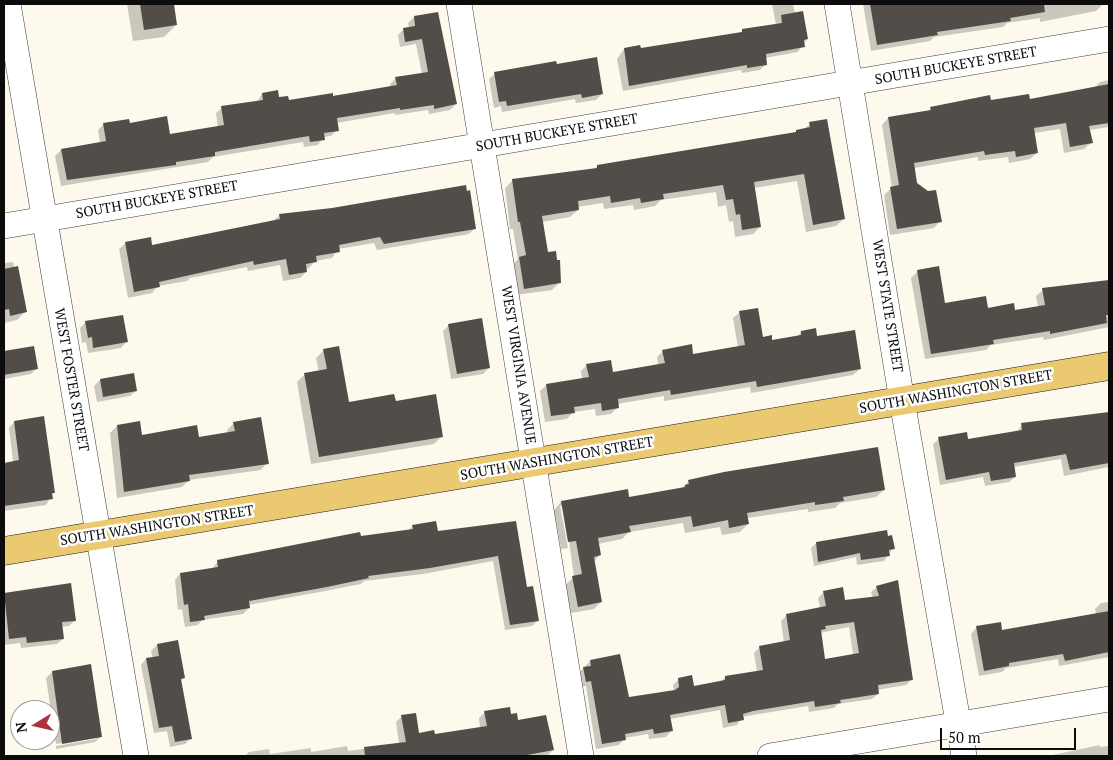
<!DOCTYPE html>
<html>
<head>
<meta charset="utf-8">
<style>
  body { margin:0 }
  #map { position:relative; width:1113px; height:760px; overflow:hidden; background:#fdf9ed; font-family:"PT Serif",serif }
  canvas { display:block }
  .frame { position:absolute; inset:0; border:5px solid #0c0c0c; pointer-events:none }
  .north { position:absolute; left:10px; top:700px; width:50px; height:50px; box-sizing:border-box; background:#fff; border:1px solid #9e9e9e; border-radius:50%; rotate:261deg; font-size:14px; font-weight:700; line-height:20px; text-align:center; color:#0c0c0c }
  .north::after { content:''; display:block; margin:auto; width:18px; height:22px; background:#ac333c; clip-path:polygon(50% 0,100% 100%,50% 72%,0 100%) }
  .scale { position:absolute; left:940px; top:728px; width:136px; height:22px; box-sizing:border-box; border:2px solid #0c0c0c; border-top:0; padding-left:6px; font-size:15px; line-height:18px; white-space:nowrap; color:#0c0c0c; -webkit-text-stroke:4px #fff; paint-order:stroke }
</style>
</head>
<body>
<div id="map">
<canvas width="1113" height="760"></canvas>
<div class="frame"></div>
<div class="north">N</div>
<div class="scale">50 m</div>
</div>
<script>
const c = document.querySelector('canvas').getContext('2d');
c.lineJoin = 'round';
function fillPath(path, color) {
  c.fillStyle = color;
  c.fill(path, 'evenodd');
}
function poly(rows) {
  const path = new Path2D();
  for (const r of rows) {
    path.moveTo(r[0], r[1]);
    for (let i = 2; i < r.length; i += 2) path.lineTo(r[i], r[i + 1]);
  }
  return path;
}
function stroke(path, color, width, dash) {
  c.strokeStyle = color;
  c.lineWidth = width;
  c.lineCap = dash ? 'butt' : 'round';
  c.setLineDash(dash || []);
  c.stroke(path);
}
function write(font, color, halo, rows, align = 'center') {
  c.font = font + ' "PT Serif",serif';
  c.lineWidth = 5;
  c.setLineDash([]);
  c.textBaseline = 'middle';
  c.strokeStyle = halo;
  c.fillStyle = color;
  for (const [text, x, y, turn = 0] of rows) {
    c.save();
    c.translate(x, y);
    c.rotate((+turn || 0) * Math.PI / 180);
    c.textAlign = isNaN(turn) ? turn : align;
    if (halo) c.strokeText(text, 0, 0);
    c.fillText(text, 0, 0);
    c.restore();
  }
}
fillPath(poly([
  [127,4,173,4,176,25,164,37,133,41],
  [772,4,793,4,795,13,807,39,798,52,765,58,766,64,760,70,742,73,741,70,623,91,617,59,624,49,640,50,739,34,742,31,776,25],
  [863,4,1108,4,1103,4,1096,11,1040,22,1040,18,1007,23,1003,27,934,37,930,41,871,51],
  [414,17,456,104,450,110,429,114,428,110,395,115,395,113,336,123,337,130,331,136,323,137,318,145,304,147,303,142,213,157,208,162,61,186,55,156,61,150,100,143,98,130,104,124,129,124,169,135,218,127,216,113,222,108,257,102,262,94,288,102,391,88,390,84,396,78,422,74,416,44,400,47,398,35,404,29,409,28,408,23],
  [556,66,602,94,596,100,576,103,575,99,502,112,501,106,494,108,489,79,495,74],
  [1109,80,1109,127,1089,130,1091,143,1084,149,1064,153,1060,129,1034,133,1037,153,1030,159,1009,163,1008,157,978,161,978,157,914,168,916,184,940,221,934,228,890,235,884,195,892,188,882,125,888,118,927,112,931,108,990,101,1029,101,1093,89,1100,82],
  [810,124,844,219,836,226,806,232,797,181,754,188,760,227,753,234,735,237,733,221,729,222,726,205,718,207,716,192,661,200,655,206,634,210,633,205,604,209,603,203,577,207,578,210,570,217,542,222,547,253,556,261,560,282,552,290,516,295,512,265,518,259,513,229,510,229,505,188,513,180,594,169,598,166,794,133,804,129],
  [280,215,475,228,469,234,377,250,374,243,338,249,332,258,315,261,309,268,306,269,306,272,300,278,283,281,280,265,248,271,247,267,190,278,187,281,158,286,152,293,128,298,119,249,126,243,151,247,273,221],
  [13,262,25,312,17,320,4,323,4,263],
  [918,271,944,304,1014,311,1038,307,1036,296,1043,290,1109,281,1109,327,1044,340,1043,337,991,345,986,350,925,359,911,278],
  [740,312,762,338,771,341,797,337,801,332,816,337,860,369,853,375,751,393,750,387,664,401,664,396,617,404,618,407,611,414,596,416,595,409,573,412,567,419,545,422,540,391,547,385,582,379,581,371,587,365,612,374,658,365,657,357,663,351,692,355,738,348,733,318],
  [86,322,126,342,121,348,88,353,86,342,82,343,80,328],
  [449,325,489,368,483,374,451,379,443,331],
  [32,347,36,369,31,374,4,379,4,352],
  [324,350,348,403,394,402,442,436,434,444,311,464,297,382,305,374,319,372,316,358],
  [133,375,136,391,130,396,97,402,94,386,100,380],
  [1109,413,1109,467,1064,476,1061,459,1013,467,1015,477,1009,482,985,486,983,477,940,485,933,444,939,439,967,441,1016,433,1022,425],
  [14,422,54,492,46,505,4,511,4,464,13,462,9,428],
  [234,423,267,463,261,470,189,480,182,487,117,498,110,433,117,426,141,436,198,438,228,433,227,430],
  [689,481,884,490,876,497,840,503,835,508,808,512,808,509,747,518,748,524,740,532,722,535,720,527,685,533,683,523,629,532,622,539,598,544,600,555,594,561,601,602,594,609,571,613,565,585,574,577,570,548,563,506,560,506,568,548,561,549,554,510,561,502,628,499,681,489],
  [515,523,526,589,538,620,532,626,505,630,493,561,423,574,364,581,361,584,320,592,248,605,249,608,243,614,202,620,198,625,185,627,182,609,178,610,175,580,180,574,212,569,218,561,408,531,413,526,437,532],
  [816,543,893,548,884,561,857,565,856,557,814,566,811,548],
  [70,585,75,620,69,626,61,627,63,639,57,644,21,648,20,643,4,645,4,595],
  [877,587,912,679,906,685,877,690,878,694,872,699,838,704,834,708,809,712,808,706,747,716,742,717,737,725,723,728,720,710,670,719,671,731,666,737,649,739,648,734,625,738,619,745,596,749,586,686,581,687,578,674,590,661,628,698,674,691,673,685,679,679,693,688,720,683,725,677,757,672,754,653,760,647,784,643,781,621,787,615,820,608,818,598,824,592,844,602,873,598,871,592],
  [849,627,853,655,824,660,820,633],
  [1109,602,1109,657,1059,666,1058,659,1006,668,1002,672,979,676,971,634,976,628,1001,631,1096,615,1095,609,1101,603],
  [177,642,184,678,180,681,191,738,185,744,170,747,167,731,154,733,141,665,146,659,153,658,151,651,157,645],
  [52,672,101,736,95,742,56,749,56,746,96,739,96,737,56,744,46,678],
  [485,712,510,715,553,750,547,756,245,756,249,752,269,749,270,754,311,748,311,752,347,746,348,751,399,744,396,722,402,716,418,734,434,735,480,728,479,718],
  [1100,745,1100,747,1109,746,1109,756,1048,756]
]), '#0003');
fillPath(poly([
  [140,4,174,4,177,25,144,30],
  [870,4,1044,4,1045,12,1010,18,1011,21,937,32,938,35,877,45],
  [803,11,808,39,804,40,805,47,766,54,767,65,747,68,747,65,629,86,624,48,640,45,641,48,742,32,742,29,782,23,781,15],
  [438,12,457,104,434,109,434,105,400,110,400,108,337,118,339,131,324,133,325,140,310,142,309,136,215,152,215,156,176,162,176,165,67,180,61,149,106,141,103,123,129,119,130,123,167,116,170,134,224,125,221,106,263,100,262,93,278,90,279,97,288,96,289,100,333,93,333,96,397,85,395,77,428,72,422,39,405,42,403,28,415,26,414,16],
  [597,57,603,94,582,98,581,94,507,106,506,101,499,102,494,72,556,61,557,64],
  [1109,84,1109,123,1089,126,1093,143,1070,147,1066,123,1034,128,1038,153,1016,157,1015,151,985,155,984,151,914,163,917,183,928,191,936,190,942,222,897,229,890,187,899,185,888,117,931,110,930,107,990,95,991,100,1029,94,1030,99],
  [827,119,845,219,813,225,804,174,754,182,761,227,742,230,740,214,736,215,733,199,726,200,723,185,663,194,664,199,641,203,640,198,611,203,610,196,578,201,579,210,542,216,548,252,556,251,557,260,560,260,561,283,524,289,519,257,526,255,520,222,518,222,512,179,597,168,597,165,796,132,796,130,810,127,809,122],
  [466,185,467,191,470,190,476,229,384,244,380,237,339,245,340,252,316,256,317,262,306,264,307,272,289,275,286,259,254,265,253,261,159,282,160,287,134,292,125,242,151,237,152,245,280,219,279,214,332,208],
  [18,266,27,312,10,316,9,309,4,310,4,269],
  [939,266,945,303,986,296,988,308,1014,303,1015,310,1045,305,1042,288,1109,280,1109,315,1106,315,1107,323,1050,334,1050,331,993,340,994,344,931,354,917,270],
  [758,308,763,337,772,335,772,340,801,335,801,331,816,328,817,336,855,330,861,369,757,387,756,381,671,395,670,390,618,399,619,408,602,411,601,403,574,407,575,413,551,416,546,384,589,377,586,364,611,360,613,372,665,363,662,350,692,344,693,354,745,345,739,311],
  [123,315,128,342,93,348,92,337,88,338,85,321],
  [482,318,490,368,457,374,448,324],
  [34,346,38,369,4,375,4,351],
  [339,346,349,402,394,394,396,401,436,394,443,437,319,457,304,373,327,369,323,349],
  [134,373,137,391,103,397,100,379],
  [1109,412,1109,463,1070,470,1066,454,1014,463,1016,477,991,481,989,472,946,480,938,437,967,432,968,439,1022,430,1021,423],
  [44,416,55,493,52,493,53,499,4,506,4,463,19,460,14,421],
  [261,417,269,464,189,475,190,481,124,492,117,425,140,421,142,435,197,425,199,437,235,431,233,422],
  [878,447,885,490,843,497,844,501,815,505,815,502,747,513,749,524,729,528,728,520,693,527,691,516,629,526,631,532,598,538,601,555,594,557,602,602,578,607,572,576,582,574,576,541,568,542,561,501,628,489,629,497,685,487,685,485,689,484,688,480,724,472],
  [436,521,438,531,516,521,527,587,533,586,539,621,510,625,498,556,430,568,368,576,369,578,327,587,249,601,250,608,204,616,205,620,190,622,188,604,184,605,180,573,218,567,217,560,360,532,361,536,413,529,412,525],
  [887,530,888,536,892,535,895,549,889,550,890,556,861,560,860,553,818,562,816,542],
  [898,580,913,680,878,685,879,694,840,700,841,703,815,707,814,701,753,711,743,714,744,720,728,723,725,705,670,715,673,731,654,734,653,729,625,734,626,740,602,744,591,681,586,682,583,667,591,666,590,660,620,654,629,697,675,690,679,687,678,678,692,675,694,686,725,680,725,676,763,670,759,646,790,640,786,614,826,606,823,591,843,587,845,600,879,596,876,586],
  [854,622,859,653,825,659,821,630,826,629,825,626],
  [71,583,76,621,62,622,64,639,27,643,26,637,9,639,4,593],
  [1109,611,1109,652,1065,661,1063,654,1009,663,1009,666,984,671,976,626,1001,622,1002,630],
  [178,640,185,678,181,679,192,739,175,742,172,726,159,728,146,658,159,656,157,644],
  [91,664,102,737,62,744,52,671],
  [510,707,511,714,517,713,518,720,546,715,554,750,522,756,365,756,364,747,406,742,401,715,416,713,419,733,434,730,435,734,487,726,484,711]
]), '#534d49');
const minor = poly([
  [8,4,136,756],
  [459,4,581,756],
  [837,4,902,401,964,756],
  [4,226,1109,39],
  [770,756,1109,699]
]);
const major = poly([
  [4,551,1109,366]
]);
stroke(minor, '#3f3f3f', 26);
stroke(major, '#1d1d1d', 29);
stroke(minor, '#fff', 25);
stroke(major, '#eac970', 28);
write('14px', '#0c0c0c', '#fff', [
  ["SOUTH BUCKEYE STREET",956,66,-10],
  ["SOUTH BUCKEYE STREET",557,133,-10],
  ["SOUTH BUCKEYE STREET",157,200,-10],
  ["WEST STATE STREET",887,306,81],
  ["WEST VIRGINIA AVENUE",518,365,81],
  ["WEST FOSTER STREET",71,380,80],
  ["SOUTH WASHINGTON STREET",956,392,-10],
  ["SOUTH WASHINGTON STREET",557,459,-10],
  ["SOUTH WASHINGTON STREET",157,526,-9]
]);
</script>
</body>
</html>
